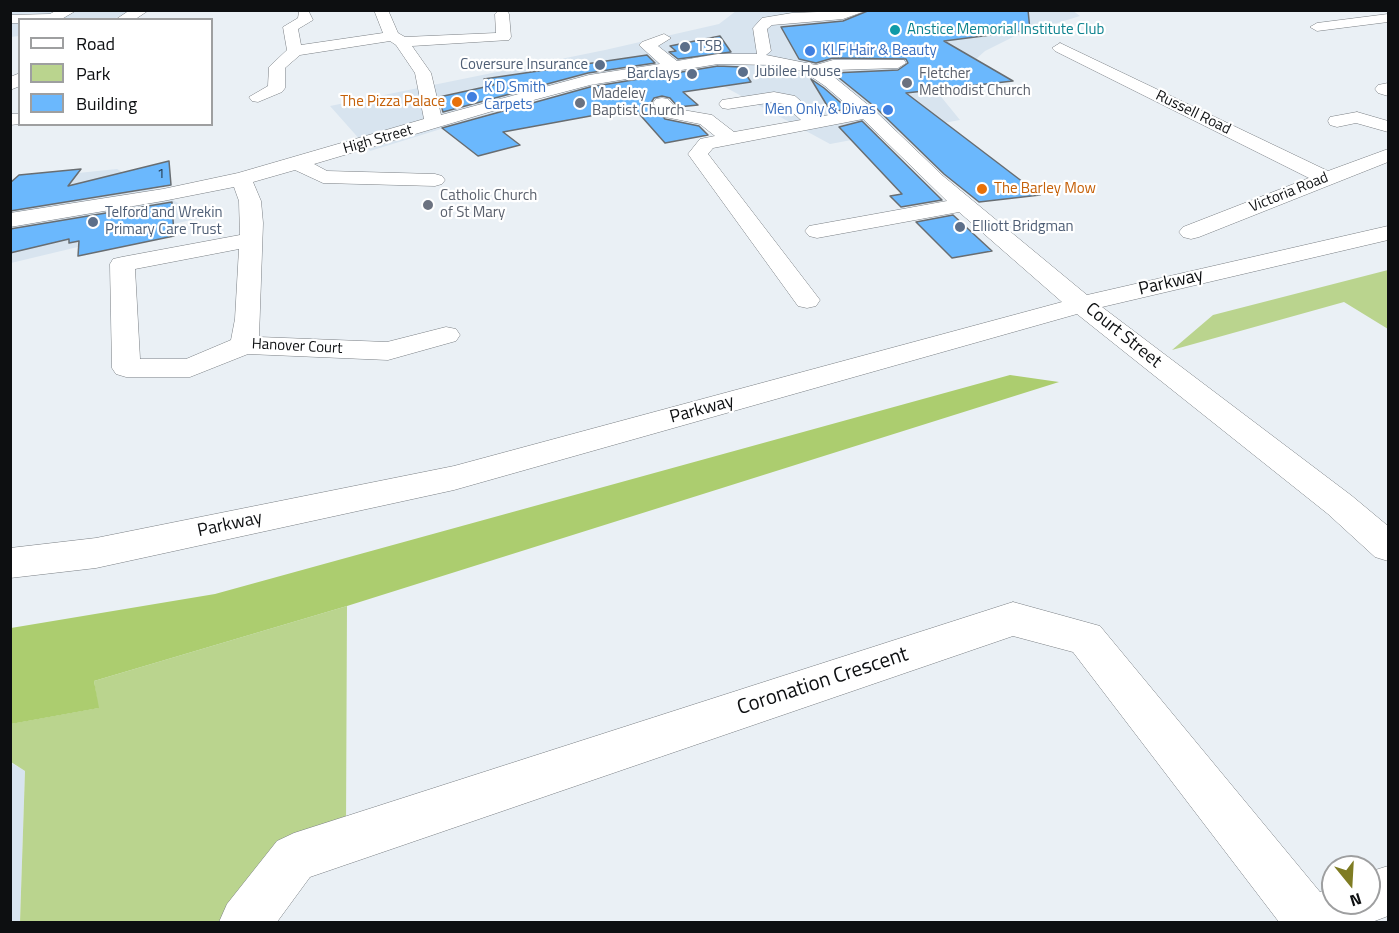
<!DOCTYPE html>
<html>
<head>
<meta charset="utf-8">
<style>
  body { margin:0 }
  #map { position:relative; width:1399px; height:933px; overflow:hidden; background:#eaf0f5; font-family:"Titillium Web",sans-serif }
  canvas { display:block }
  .frame { position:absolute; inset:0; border:12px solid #0d0f11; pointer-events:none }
  .legend { position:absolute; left:18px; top:18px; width:195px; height:108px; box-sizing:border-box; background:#fff; border:2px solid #9e9fa0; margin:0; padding:8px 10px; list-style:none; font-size:18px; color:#0d0f11 }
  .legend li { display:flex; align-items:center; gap:12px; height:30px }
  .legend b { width:30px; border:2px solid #9e9fa0 }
  .north { position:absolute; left:1321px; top:855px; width:60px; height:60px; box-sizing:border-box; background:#fff; border:2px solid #9e9fa0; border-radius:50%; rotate:162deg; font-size:16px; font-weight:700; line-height:24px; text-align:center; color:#0d0f11 }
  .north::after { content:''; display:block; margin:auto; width:21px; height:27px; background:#7f7c23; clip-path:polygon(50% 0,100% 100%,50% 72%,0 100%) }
</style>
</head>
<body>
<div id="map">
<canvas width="1399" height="933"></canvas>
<div class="frame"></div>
<ul class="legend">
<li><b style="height:8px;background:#fff"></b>Road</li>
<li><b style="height:16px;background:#bad48e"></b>Park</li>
<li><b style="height:16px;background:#6bb8fd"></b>Building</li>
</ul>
<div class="north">N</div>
</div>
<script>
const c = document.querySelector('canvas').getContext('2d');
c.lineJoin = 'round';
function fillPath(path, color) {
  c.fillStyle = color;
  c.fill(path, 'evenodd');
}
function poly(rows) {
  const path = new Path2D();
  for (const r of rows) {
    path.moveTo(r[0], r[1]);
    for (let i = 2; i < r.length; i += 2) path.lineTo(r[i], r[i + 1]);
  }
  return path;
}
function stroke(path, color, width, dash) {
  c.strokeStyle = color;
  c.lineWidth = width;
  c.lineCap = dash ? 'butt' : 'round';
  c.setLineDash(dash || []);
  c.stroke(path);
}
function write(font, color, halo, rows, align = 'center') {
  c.font = font + ' "Titillium Web",sans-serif';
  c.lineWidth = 4.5;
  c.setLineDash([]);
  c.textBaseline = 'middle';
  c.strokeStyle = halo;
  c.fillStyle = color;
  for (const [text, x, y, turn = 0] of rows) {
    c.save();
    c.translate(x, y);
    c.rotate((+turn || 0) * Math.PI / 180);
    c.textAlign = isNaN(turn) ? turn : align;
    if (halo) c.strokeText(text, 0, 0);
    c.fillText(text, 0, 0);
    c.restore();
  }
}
fillPath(poly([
  [1072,10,1080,16,1015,36,985,51,938,93,960,120,830,144,723,86,592,88,547,96,370,151,330,106,605,50,719,24,736,11],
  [10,11,132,11,113,19,20,20,19,36,11,37],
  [117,169,203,217,11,263,10,180],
  [10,762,25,771,20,922,11,922]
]), '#d8e4ef');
fillPath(poly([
  [1388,270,1388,329,1344,302,1172,350,1213,315],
  [347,606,346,827,282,850,229,922,20,922,25,771,11,762,10,724,98,708,94,681]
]), '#bad48e');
fillPath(poly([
  [1010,375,1059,382,347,606,94,681,99,708,11,724,11,628,215,594]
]), '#accd6f');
const building = poly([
  [870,10,1028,10,1030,30,944,41,1013,81,906,93,1040,195,979,202,944,174,875,107,833,73,898,70,908,63,906,59,833,58,816,63,799,59,781,27,843,21,870,10],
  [720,36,731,52,678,59,669,52,676,51,670,46,720,36],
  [647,55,655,63,588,73,443,112,439,97,494,85,484,79,647,55],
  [718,66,741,67,751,82,683,92,698,105,678,107,670,98,662,96,654,98,651,103,665,119,699,126,708,135,665,143,634,108,503,132,520,145,478,156,442,128,590,87,718,66],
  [811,79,824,88,848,109,831,112,811,79],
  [862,121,942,200,901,207,890,196,902,194,839,127,862,121],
  [169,161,171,185,10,211,10,183,19,175,81,169,68,186,169,161],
  [172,202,174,236,78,256,79,241,69,243,69,239,10,253,10,229,172,202],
  [953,215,992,251,952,258,916,222,953,215]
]);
fillPath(building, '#6bb8fd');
stroke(building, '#686d71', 1.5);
const minor = poly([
  [57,10,77,10,60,20,20,20,20,23,10,23,10,15,50,14,57,10],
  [130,10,149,10,134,20,115,20,130,10],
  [374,10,388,10,398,33,405,37,496,33,495,14,499,10,507,11,509,14,511,37,509,40,412,46,431,73,441,115,589,75,660,64,639,45,642,42,664,34,671,38,658,46,677,61,718,54,757,54,753,28,762,18,792,13,868,10,843,19,772,25,767,29,771,51,766,55,816,65,833,60,904,60,906,63,898,68,835,70,828,72,873,109,943,176,1087,295,1388,226,1388,240,1102,307,1352,496,1388,526,1388,561,1375,557,1328,514,1077,314,454,490,96,568,10,578,10,548,96,538,454,466,1062,302,959,212,817,238,809,236,805,231,809,226,947,201,863,119,713,148,708,154,820,300,816,306,807,308,798,306,688,154,700,139,715,136,700,124,665,117,653,103,656,99,662,98,668,99,677,109,712,115,734,132,801,120,783,104,774,102,728,109,722,108,719,104,722,100,774,92,795,96,819,117,853,110,825,86,803,71,774,65,718,64,590,85,496,110,314,164,327,171,435,174,442,176,445,180,442,184,435,186,323,183,295,170,253,182,261,201,263,223,259,337,387,342,446,327,456,329,460,335,456,341,388,360,248,354,190,377,126,377,116,374,112,368,110,264,113,259,122,257,240,235,239,201,234,187,163,201,10,227,10,213,163,189,238,173,424,119,415,73,396,45,390,41,300,55,285,68,285,88,282,92,258,102,252,101,249,97,268,86,269,67,287,50,283,27,298,18,299,12,309,12,313,20,298,29,301,45,383,33,374,10],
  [239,249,235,319,231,340,186,359,140,359,135,269,239,249],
  [1388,14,1388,22,1317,31,1310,27,1317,23,1388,14],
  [1060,43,1328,171,1388,149,1388,162,1199,237,1191,239,1183,237,1179,232,1183,227,1309,178,1055,51,1052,48,1060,43],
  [20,73,20,86,10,90,10,77,20,73],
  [1388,83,1388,96,1378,93,1375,89,1378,85,1388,83],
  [1357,112,1388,121,1388,132,1356,123,1337,127,1330,125,1328,121,1330,117,1357,112],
  [10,114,20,114,20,124,10,125,10,114],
  [1013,602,1100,626,1320,892,1333,887,1333,903,1369,903,1369,872,1388,866,1388,916,1372,922,1279,922,1073,652,1013,636,310,877,277,922,219,922,227,904,277,841,294,833,1013,602]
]);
stroke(minor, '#7a7f84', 1);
fillPath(minor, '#fff');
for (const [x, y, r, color] of [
  [895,30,6,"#0f9aa8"],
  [685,47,6,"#5c6f8a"],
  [810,51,6,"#3f7fe0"],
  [600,65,6,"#5c6f8a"],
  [743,72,6,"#5c6f8a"],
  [692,74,6,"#5c6f8a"],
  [907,83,6,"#6b7280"],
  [472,97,6,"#3f7fe0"],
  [457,102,6,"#e8710a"],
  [580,103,6,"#6b7280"],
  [888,110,6,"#3f7fe0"],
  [982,189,6,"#e8710a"],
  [428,205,6,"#6b7280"],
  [93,222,6,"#5c6f8a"],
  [960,227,6,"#5c6f8a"]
]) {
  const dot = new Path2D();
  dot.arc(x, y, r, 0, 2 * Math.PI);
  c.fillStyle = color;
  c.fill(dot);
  stroke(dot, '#fff', 2);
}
write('14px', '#24394c', null, [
  ["1",161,175]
]);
write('15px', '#0d838f', '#fff', [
  ["Anstice Memorial Institute Club",907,30]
], 'left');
write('15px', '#4e5e75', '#fff', [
  ["TSB",697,47],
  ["Coversure Insurance",588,65,"right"],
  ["Jubilee House",755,72],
  ["Barclays",680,74,"right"],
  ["Telford and Wrekin",105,213],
  ["Primary Care Trust",105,230],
  ["Elliott Bridgman",972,227]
], 'left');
write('15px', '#366cbe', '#fff', [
  ["KLF Hair & Beauty",822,51],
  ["K D Smith",484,88],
  ["Carpets",484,105],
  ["Men Only & Divas",876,110,"right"]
], 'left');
write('15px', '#5b616d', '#fff', [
  ["Fletcher",919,74],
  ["Methodist Church",919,91],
  ["Madeley",592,94],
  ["Baptist Church",592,111],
  ["Catholic Church",440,196],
  ["of St Mary",440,213]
], 'left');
write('15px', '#c56008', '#fff', [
  ["The Pizza Palace",445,102],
  ["The Barley Mow",994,189,"left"]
], 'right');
write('15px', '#0d0f11', '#fff', [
  ["Russell Road",1193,113,26],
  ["High Street",378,140,-16],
  ["Victoria Road",1289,193,-22],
  ["Hanover Court",297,347,3]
]);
write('18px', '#0d0f11', '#fff', [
  ["Parkway",1171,283,-13],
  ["Court Street",1123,336,39],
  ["Parkway",702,410,-15],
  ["Parkway",230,525,-12]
]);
write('21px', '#0d0f11', '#fff', [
  ["Coronation Crescent",823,682,-18]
]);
</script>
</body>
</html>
